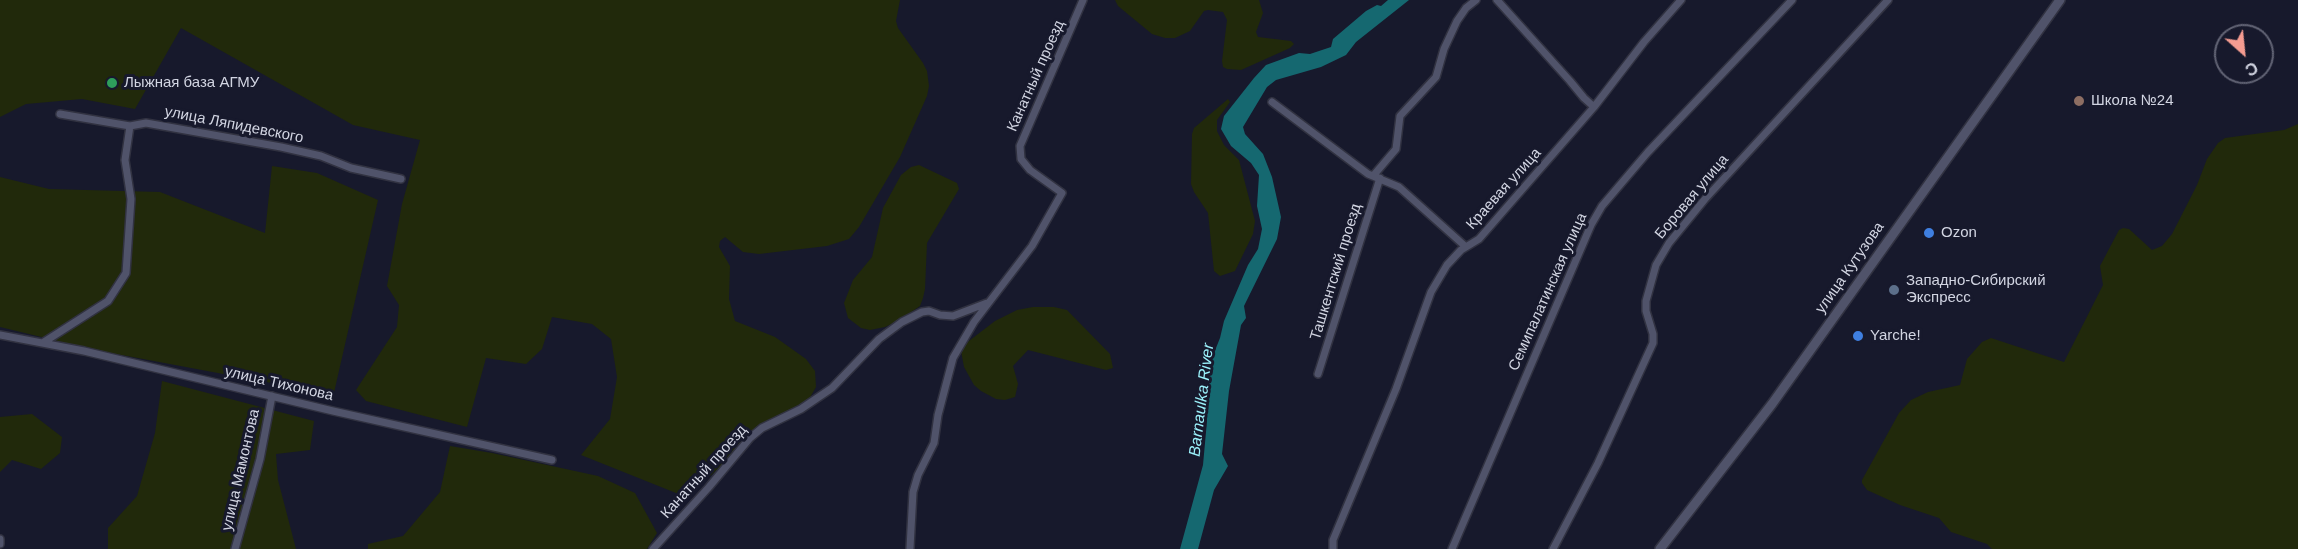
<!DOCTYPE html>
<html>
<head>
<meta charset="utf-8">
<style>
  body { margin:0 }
  #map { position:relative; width:2298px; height:549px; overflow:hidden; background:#17192c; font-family:Helvetica,sans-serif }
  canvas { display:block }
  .north { position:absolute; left:2214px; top:24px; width:60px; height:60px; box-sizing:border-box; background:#17192c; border:2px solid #626475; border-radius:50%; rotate:153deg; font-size:16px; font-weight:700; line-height:24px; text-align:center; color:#d2d5e2 }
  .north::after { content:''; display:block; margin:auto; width:21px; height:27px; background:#f59c91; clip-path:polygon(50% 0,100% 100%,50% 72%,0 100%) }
</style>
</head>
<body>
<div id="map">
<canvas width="2298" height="549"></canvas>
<div class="north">С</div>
</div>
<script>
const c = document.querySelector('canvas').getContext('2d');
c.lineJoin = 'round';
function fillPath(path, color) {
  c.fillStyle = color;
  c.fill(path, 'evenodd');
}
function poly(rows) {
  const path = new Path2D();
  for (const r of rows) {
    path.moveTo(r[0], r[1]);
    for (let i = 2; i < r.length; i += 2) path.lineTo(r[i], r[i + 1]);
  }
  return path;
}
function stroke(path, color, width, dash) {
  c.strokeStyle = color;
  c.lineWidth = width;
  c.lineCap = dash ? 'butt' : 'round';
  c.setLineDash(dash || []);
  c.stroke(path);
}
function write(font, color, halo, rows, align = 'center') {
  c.font = font + ' Helvetica,sans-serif';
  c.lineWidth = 6;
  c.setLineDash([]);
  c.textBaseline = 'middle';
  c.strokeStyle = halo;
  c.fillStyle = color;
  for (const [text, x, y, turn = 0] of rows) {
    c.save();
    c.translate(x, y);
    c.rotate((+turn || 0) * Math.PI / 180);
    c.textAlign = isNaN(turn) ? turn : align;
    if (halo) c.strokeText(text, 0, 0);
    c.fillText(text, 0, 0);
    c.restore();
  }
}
fillPath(poly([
  [0,0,900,0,896,21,898,28,923,63,927,71,929,86,927,96,900,157,859,227,849,239,827,246,759,254,743,252,725,237,720,241,719,247,730,266,729,299,735,321,775,337,806,359,815,371,816,387,808,401,763,430,686,497,581,455,610,419,617,377,611,339,592,324,552,317,542,349,526,364,486,358,467,427,366,401,356,390,397,327,399,305,387,286,402,204,420,140,353,125,181,28,135,109,82,99,26,104,0,117],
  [1115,0,1259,0,1263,13,1256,32,1258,37,1291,41,1294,44,1290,48,1241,70,1227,69,1223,67,1222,61,1227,20,1223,12,1208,10,1204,11,1190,31,1175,38,1165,38,1152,34,1118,6],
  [1228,99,1230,102,1217,120,1217,131,1224,145,1239,160,1255,221,1253,234,1235,271,1220,276,1214,271,1208,213,1194,192,1191,184,1192,134,1194,128],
  [2298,124,2298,549,1992,549,1987,544,1951,532,1939,518,1900,505,1867,490,1862,483,1862,480,1899,413,1911,400,1928,392,1960,385,1967,359,1982,342,1991,338,2064,362,2103,285,2100,266,2119,230,2123,228,2129,229,2152,250,2162,246,2172,234,2197,185,2207,159,2218,143,2225,138,2284,130],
  [919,165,957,183,959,189,927,243,925,289,923,298,920,306,898,321,885,327,870,330,861,328,848,318,844,303,853,280,872,257,883,208,901,175,911,167],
  [272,166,317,173,378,200,333,397,298,388,95,350,0,327,0,177,49,189,160,192,265,233],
  [1033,307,1054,307,1067,310,1110,354,1113,368,1106,370,1028,350,1013,366,1018,384,1015,397,1005,400,996,399,981,391,974,385,964,367,961,351,965,344,995,321,1017,310],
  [162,381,314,421,310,450,276,454,278,480,296,549,108,549,108,528,137,496,155,433],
  [32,414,62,437,60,453,41,469,12,460,0,472,0,417],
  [450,446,492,453,598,476,635,493,657,533,647,549,368,549,368,544,403,536,440,492]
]), '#21290b');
fillPath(poly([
  [1388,0,1409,0,1356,42,1346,55,1321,67,1276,80,1267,87,1243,127,1245,134,1263,154,1272,177,1281,217,1277,239,1244,306,1246,318,1241,325,1229,391,1222,454,1228,466,1214,490,1198,549,1180,549,1203,465,1207,421,1204,403,1208,398,1210,363,1220,338,1224,321,1248,265,1258,249,1262,229,1257,206,1259,175,1251,163,1231,146,1221,129,1224,116,1254,78,1266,65,1299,53,1310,54,1331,47,1333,39,1366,11,1377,5,1381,6]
]), '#156870');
const minor = poly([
  [1497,0,1570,81,1584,98,1594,107],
  [1272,102,1368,174,1399,187,1466,247],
  [60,114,130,126,146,123,281,147,321,156,351,168,401,179],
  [1373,176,1396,149,1400,116,1436,77,1444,49,1457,21,1466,8,1476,0],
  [0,335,84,351,333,411,552,460],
  [44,342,108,301,126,273,131,199,125,160,130,126],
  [1318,374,1380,178],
  [0,539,0,544],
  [910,548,913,492,918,475,934,443,938,415,953,358,974,322,1032,246,1062,193,1030,170,1021,159,1020,146,1083,0],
  [235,549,260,459,272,396],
  [653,549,709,487,750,438,762,428,801,409,832,388,879,339,902,322,922,312,929,311,940,315,953,316,987,303],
  [1333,549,1333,540,1396,389,1431,292,1447,265,1461,250,1479,239,1594,107,1644,42,1681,0],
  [1452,549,1591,225,1602,206,1648,152,1792,0],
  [1553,549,1598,463,1653,343,1653,334,1646,311,1646,301,1656,265,1669,243,1705,199,1888,0]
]);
const secondary = poly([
  [1660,549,1772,404,2060,0]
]);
stroke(minor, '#313241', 10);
stroke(secondary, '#313241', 12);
stroke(minor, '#50536a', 7);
stroke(secondary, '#50536a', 9);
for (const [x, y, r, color] of [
  [112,83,6,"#2e9e5b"],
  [2079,101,6,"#8d6e63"],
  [1929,233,6,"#3f7fe0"],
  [1894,290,6,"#5c6f8a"],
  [1858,336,6,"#3f7fe0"]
]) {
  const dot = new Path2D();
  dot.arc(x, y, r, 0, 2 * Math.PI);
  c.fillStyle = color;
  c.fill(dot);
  stroke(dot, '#17192c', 2);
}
write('15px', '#d2d5e2', '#17192c', [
  ["Канатный проезд",1036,76,-66],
  ["улица Ляпидевского",234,125,11],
  ["Краевая улица",1504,189,-48],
  ["Боровая улица",1692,197,-50],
  ["улица Кутузова",1850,268,-55],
  ["Ташкентский проезд",1336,272,-73],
  ["Семипалатинская улица",1548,292,-66],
  ["улица Тихонова",279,384,13],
  ["улица Мамонтова",241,470,-77],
  ["Канатный проезд",704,472,-48]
]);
write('15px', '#d2d5e2', '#17192c', [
  ["Лыжная база АГМУ",124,83],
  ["Школа №24",2091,101],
  ["Ozon",1941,233],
  ["Западно-Сибирский",1906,281],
  ["Экспресс",1906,298],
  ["Yarche!",1870,336]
], 'left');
write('italic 16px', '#9bf1fb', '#17192c', [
  ["Barnaulka River",1202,400,-83]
]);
</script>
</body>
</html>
